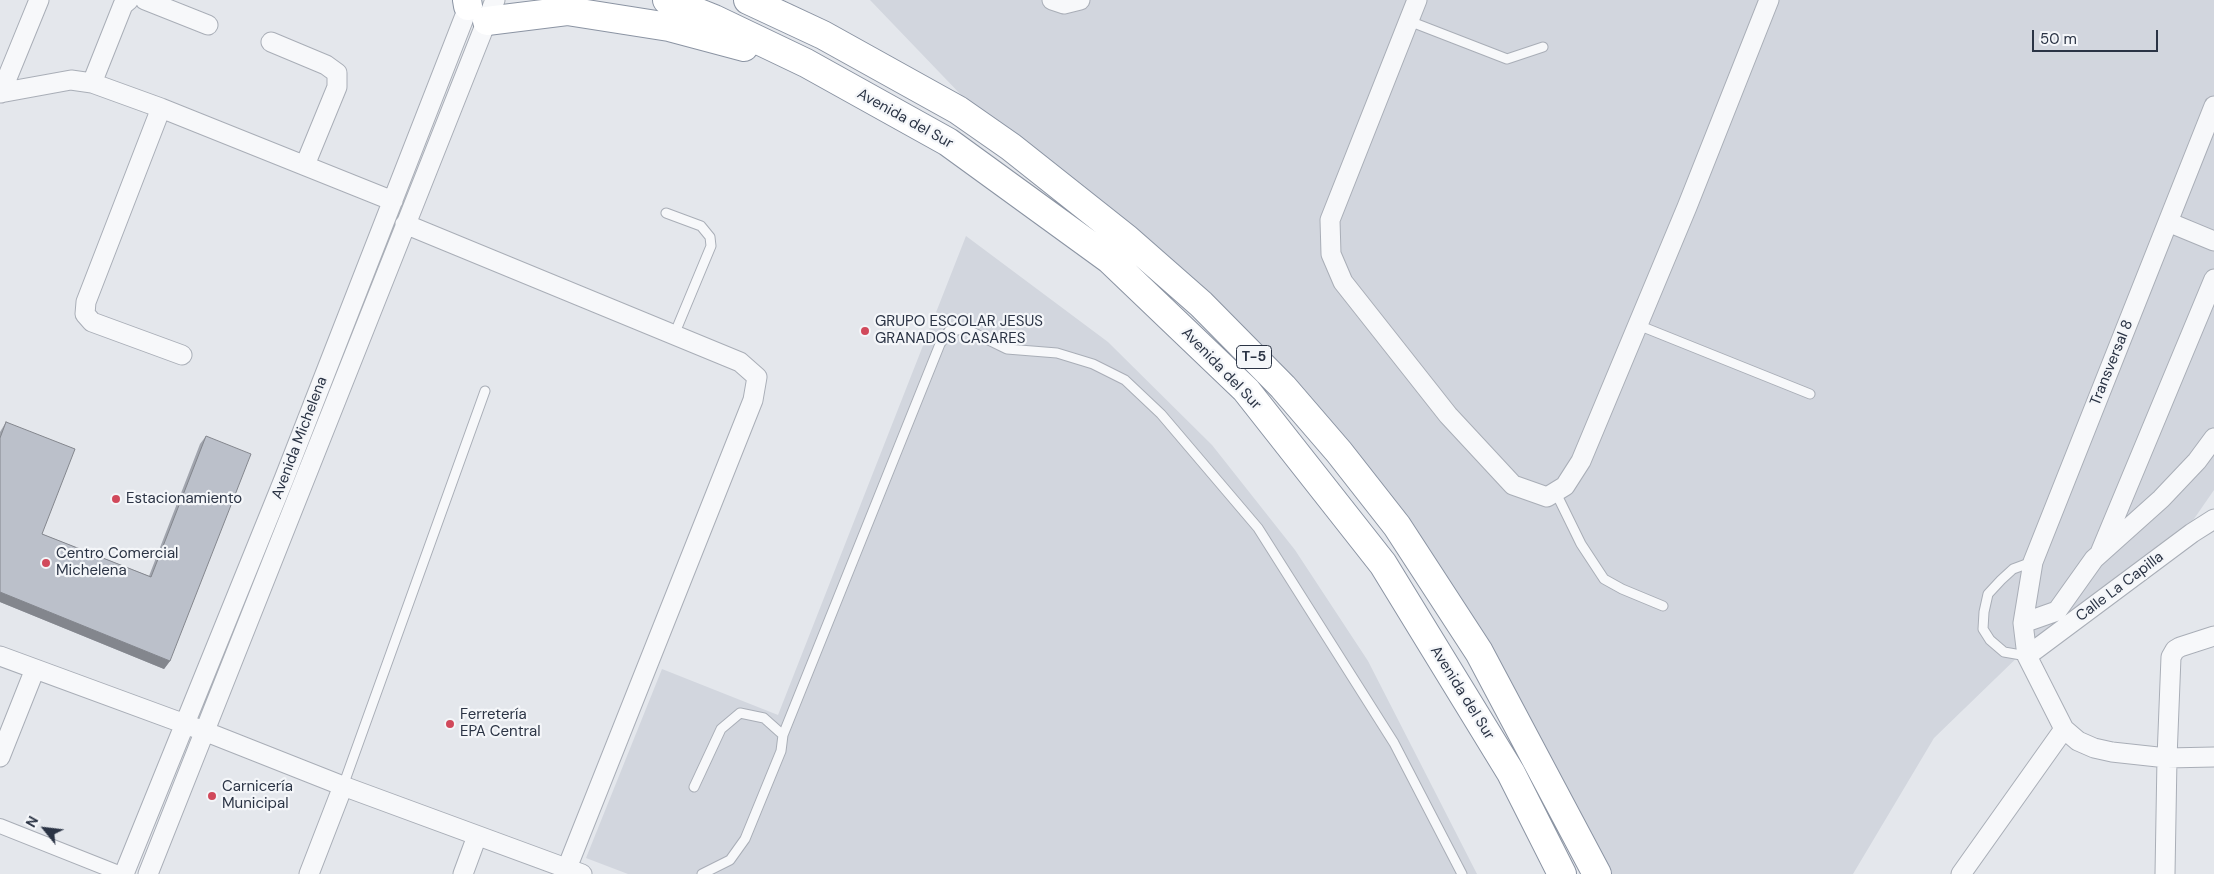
<!DOCTYPE html>
<html>
<head>
<meta charset="utf-8">
<style>
  body { margin:0 }
  #map { position:relative; width:2214px; height:874px; overflow:hidden; background:#e4e7ec; font-family:"DM Sans",sans-serif }
  canvas { display:block }
  .north { position:absolute; left:20px; top:804px; width:50px; height:50px; -webkit-text-stroke:4px #f4f6f9; paint-order:stroke; rotate:299deg; font-size:14px; font-weight:700; line-height:20px; text-align:center; color:#2b3445 }
  .north::after { content:''; display:block; margin:auto; width:18px; height:22px; background:#2b3445; clip-path:polygon(50% 0,100% 100%,50% 72%,0 100%) }
  .scale { position:absolute; left:2032px; top:30px; width:126px; height:22px; box-sizing:border-box; border:2px solid #2b3445; border-top:0; padding-left:6px; font-size:15px; line-height:18px; white-space:nowrap; color:#2b3445; -webkit-text-stroke:4px #f4f6f9; paint-order:stroke }
</style>
</head>
<body>
<div id="map">
<canvas width="2214" height="874"></canvas>
<div class="north">N</div>
<div class="scale">50 m</div>
</div>
<script>
const c = document.querySelector('canvas').getContext('2d');
c.lineJoin = 'round';
function fillPath(path, color) {
  c.fillStyle = color;
  c.fill(path, 'evenodd');
}
function poly(rows) {
  const path = new Path2D();
  for (const r of rows) {
    path.moveTo(r[0], r[1]);
    for (let i = 2; i < r.length; i += 2) path.lineTo(r[i], r[i + 1]);
  }
  return path;
}
function stroke(path, color, width, dash) {
  c.strokeStyle = color;
  c.lineWidth = width;
  c.lineCap = dash ? 'butt' : 'round';
  c.setLineDash(dash || []);
  c.stroke(path);
}
function write(font, color, halo, rows, align = 'center') {
  c.font = font + ' "DM Sans",sans-serif';
  c.lineWidth = 4.5;
  c.setLineDash([]);
  c.textBaseline = 'middle';
  c.strokeStyle = halo;
  c.fillStyle = color;
  for (const [text, x, y, turn = 0] of rows) {
    c.save();
    c.translate(x, y);
    c.rotate((+turn || 0) * Math.PI / 180);
    c.textAlign = isNaN(turn) ? turn : align;
    if (halo) c.strokeText(text, 0, 0);
    c.fillText(text, 0, 0);
    c.restore();
  }
}
fillPath(poly([
  [870,0,2214,0,2214,490,2187,529,2027,648,1934,738,1853,874,1596,874,1397,526,1127,239,1011,147],
  [966,236,1108,342,1212,445,1295,550,1368,661,1477,874,628,874,586,858,662,669,778,715]
]), '#d2d6de');
const service = poly([
  [1409,21,1507,59,1543,47],
  [666,213,701,226,710,237,711,246,674,335],
  [1638,325,1810,394],
  [1556,493,1581,544,1604,579,1622,589,1663,606],
  [2027,656,2004,652,1990,640,1983,629,1984,612,1988,594,2001,580,2013,569,2032,562],
  [783,735,940,344,949,331,966,329,1007,349,1057,353,1093,364,1125,380,1161,414,1258,528,1394,743,1462,874],
  [343,786,485,391],
  [694,787,721,729,740,713,764,718,783,735,781,751,745,839,730,860,702,874]
]);
const pedestrian = poly([
  [0,826,121,874]
]);
const minor = poly([
  [145,0,208,25],
  [1052,0,1064,4,1080,0],
  [1417,0,1330,220,1331,254,1343,282,1448,415,1513,485,1547,497,1565,486,1581,461,1687,207,1769,0],
  [271,42,326,65,337,73,337,87,305,165],
  [92,83,123,5,129,0],
  [0,93,71,80,92,83,161,108,393,201],
  [1,93,39,0],
  [2214,106,2033,562,2023,623,2027,656,2064,729,2078,741,2094,748,2112,752,2167,758,2214,757],
  [161,108,86,302,85,314,92,322,182,355],
  [2168,222,2214,241],
  [405,224,740,362,757,377,753,400,567,868],
  [2100,553,2214,279],
  [2023,623,2057,611,2094,559,2161,499,2197,461,2214,438],
  [0,656,204,731,343,786,582,874],
  [2027,656,2192,533,2214,519],
  [0,757,35,669],
  [124,874,284,479,471,0],
  [148,874,495,0],
  [309,874,343,786],
  [463,874,477,836],
  [1961,874,2064,729],
  [2165,874,2167,758,2171,657,2175,650,2180,647,2214,636]
]);
const trunk = poly([
  [467,0,468,6],
  [667,0,714,19,806,63,948,142,1109,259,1246,390,1383,564,1511,773,1562,874],
  [748,0,823,35,958,110,1011,147,1127,239,1201,304,1283,387,1339,452,1397,526,1479,652,1597,874],
  [487,21,567,11,669,27,744,47]
]);
stroke(service, '#a9aeb7', 11);
stroke(pedestrian, '#a9aeb7', 16);
stroke(minor, '#a9aeb7', 21);
stroke(trunk, '#8b94a3', 30);
stroke(service, '#f7f8fa', 9);
stroke(pedestrian, '#f7f8fa', 14);
stroke(minor, '#f7f8fa', 19);
stroke(trunk, '#fff', 28);
fillPath(poly([
  [6,422,42,534,149,576,200,444,206,436,170,661,164,669,0,602,0,432]
]), '#a1a5ae');
fillPath(poly([
  [0,592,170,661,164,669,0,602]
]), '#83868d');
const building = poly([
  [6,422,75,449,42,534,151,577,206,436,251,454,170,661,0,592,0,438,6,422]
]);
fillPath(building, '#bbc0ca');
stroke(building, '#83868d', 1);
for (const [x, y, r, color] of [
  [865,331,5,"#d1495b"],
  [116,499,5,"#d1495b"],
  [46,563,5,"#d1495b"],
  [450,724,5,"#d1495b"],
  [212,796,5,"#d1495b"]
]) {
  const dot = new Path2D();
  dot.arc(x, y, r, 0, 2 * Math.PI);
  c.fillStyle = color;
  c.fill(dot);
  stroke(dot, '#f4f6f9', 2);
}
for (const [x, y, w] of [
  [1254,357,35]
]) {
  const box = new Path2D();
  box.roundRect(x - w / 2, y - 11.5, w, 23, 4);
  c.fillStyle = '#f4f6f9';
  c.fill(box);
  stroke(box, '#2b3445', 1);
}
write('bold 14px', '#2b3445', null, [
  ["T-5",1254,357]
]);
write('15px', '#2b3445', '#f4f6f9', [
  ["Avenida del Sur",905,119,29],
  ["Transversal 8",2112,363,-68],
  ["Avenida del Sur",1221,369,46],
  ["Avenida Michelena",300,438,-69],
  ["Calle La Capilla",2120,587,-37],
  ["Avenida del Sur",1462,693,58]
]);
write('15px', '#2b3445', '#f4f6f9', [
  ["GRUPO ESCOLAR JESUS",875,322],
  ["GRANADOS CASARES",875,339],
  ["Estacionamiento",126,499],
  ["Centro Comercial",56,554],
  ["Michelena",56,571],
  ["Ferretería",460,715],
  ["EPA Central",460,732],
  ["Carnicería",222,787],
  ["Municipal",222,804]
], 'left');
</script>
</body>
</html>
